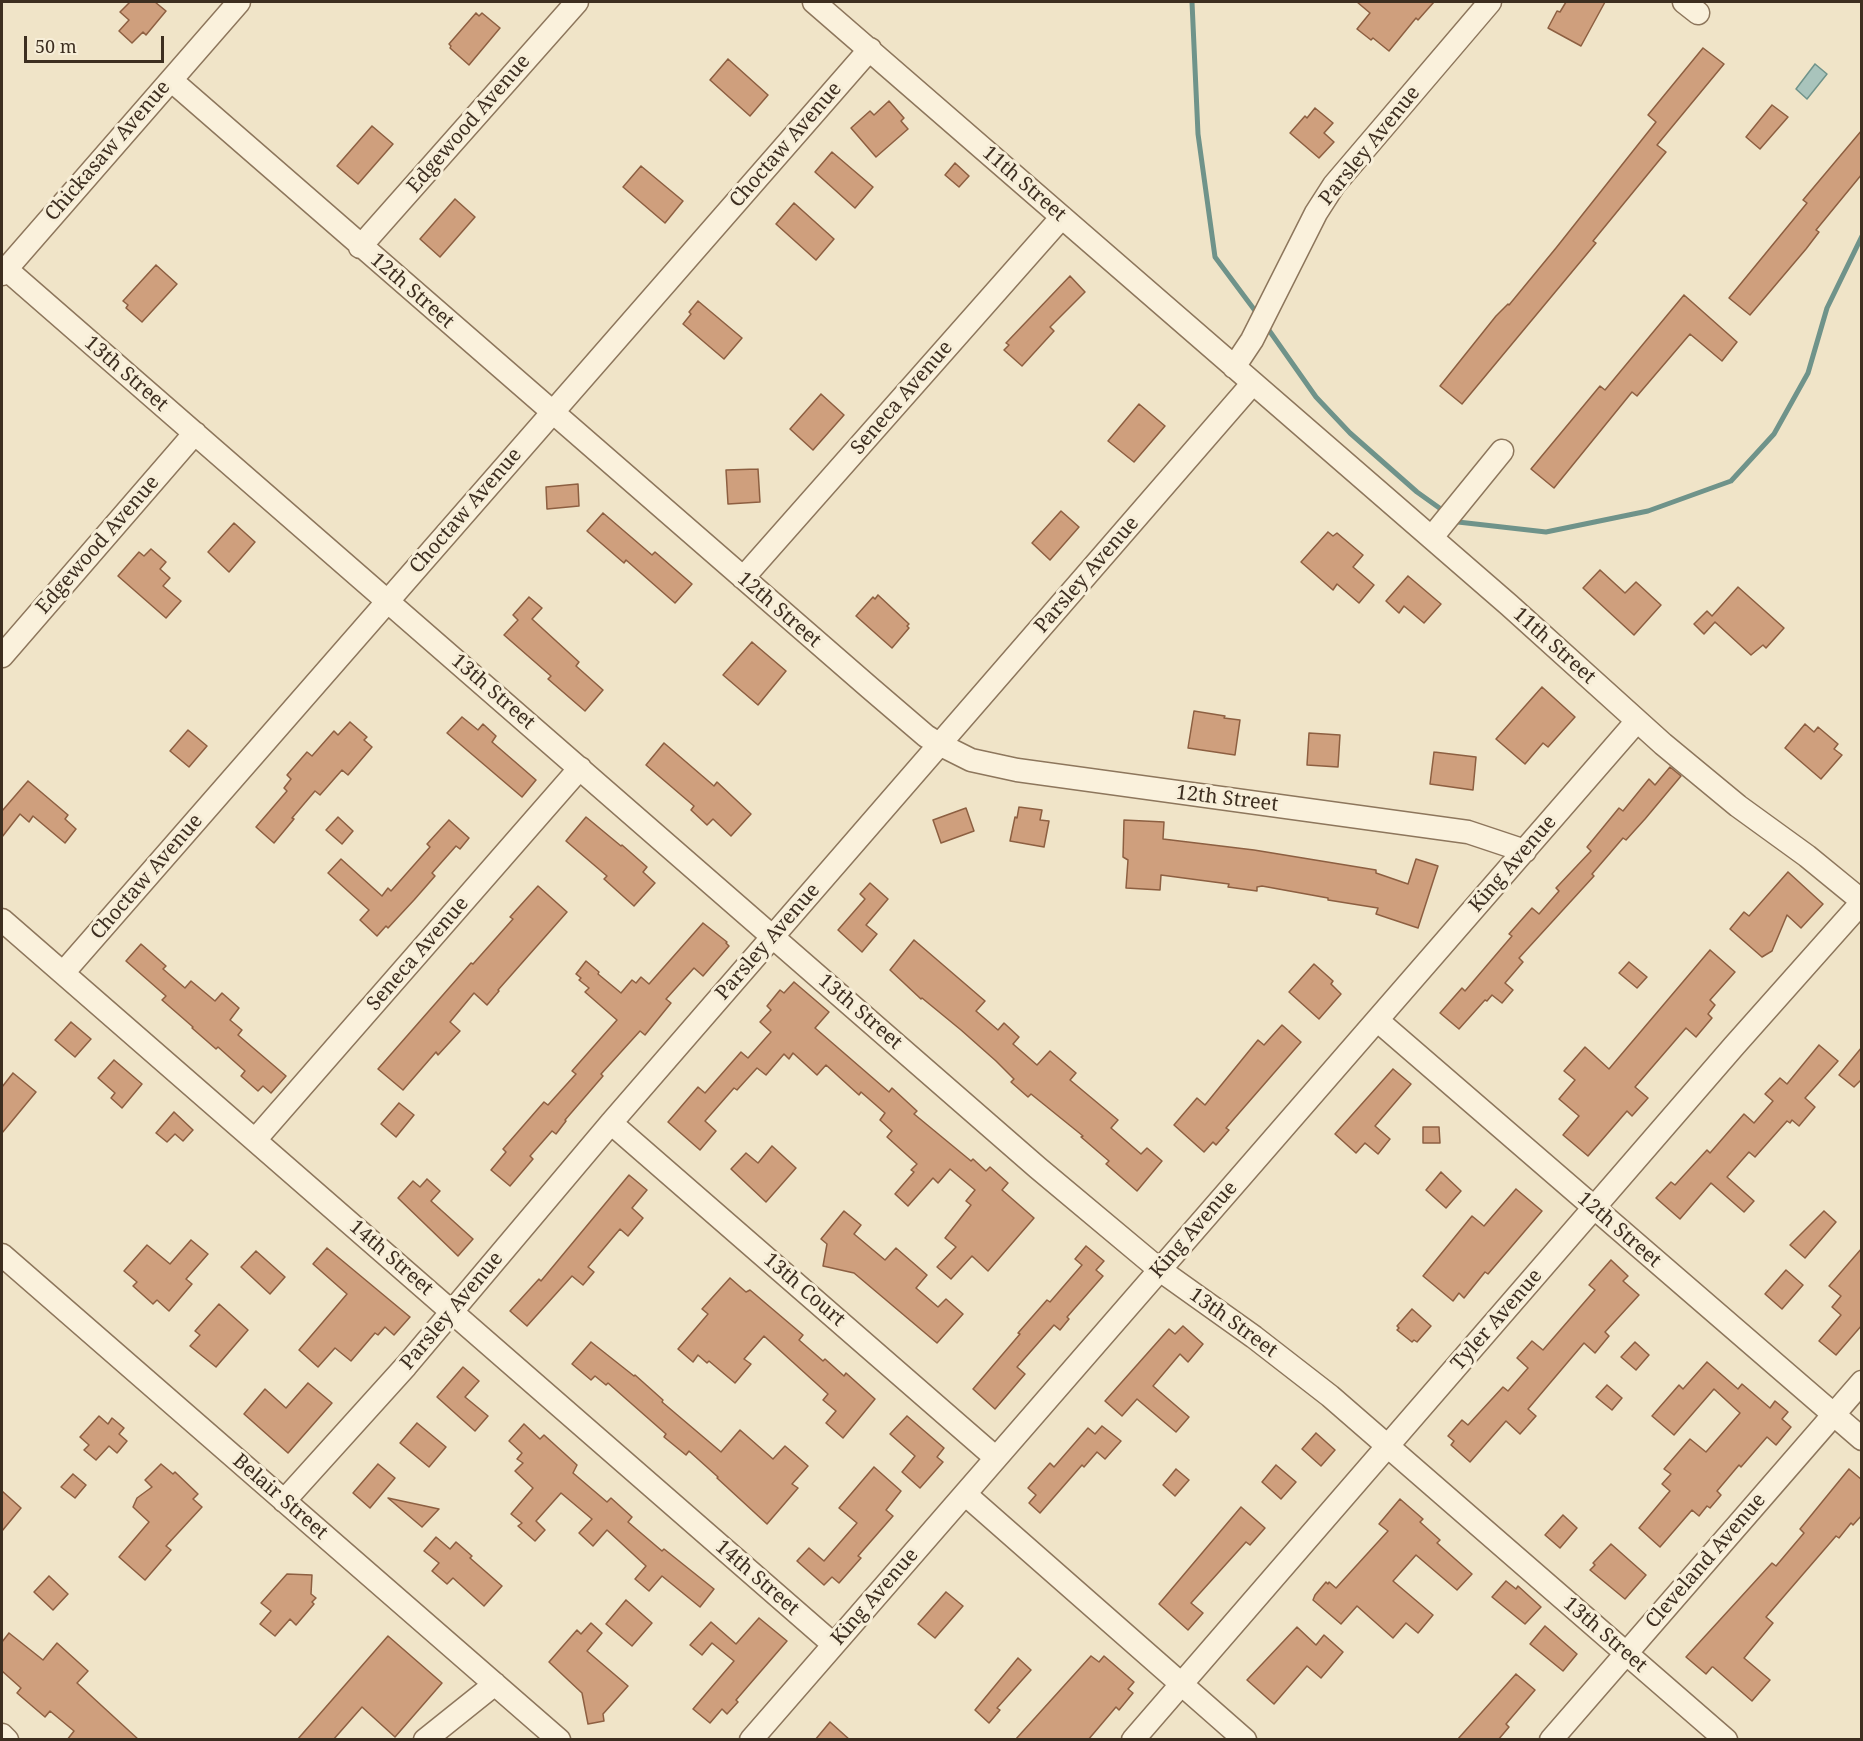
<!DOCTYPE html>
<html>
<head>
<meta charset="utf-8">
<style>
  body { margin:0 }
  #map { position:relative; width:1863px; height:1741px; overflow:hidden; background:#f0e4c8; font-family:"Noto Serif",serif }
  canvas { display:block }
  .frame { position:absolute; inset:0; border:3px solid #3d2e20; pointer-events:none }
  .scale { position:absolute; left:24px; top:36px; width:140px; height:27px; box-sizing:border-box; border:3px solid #3d2e20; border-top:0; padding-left:8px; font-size:18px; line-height:21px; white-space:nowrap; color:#3d2e20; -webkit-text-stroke:4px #f7eed8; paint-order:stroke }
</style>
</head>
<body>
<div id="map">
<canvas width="1863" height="1741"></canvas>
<div class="frame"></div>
<div class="scale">50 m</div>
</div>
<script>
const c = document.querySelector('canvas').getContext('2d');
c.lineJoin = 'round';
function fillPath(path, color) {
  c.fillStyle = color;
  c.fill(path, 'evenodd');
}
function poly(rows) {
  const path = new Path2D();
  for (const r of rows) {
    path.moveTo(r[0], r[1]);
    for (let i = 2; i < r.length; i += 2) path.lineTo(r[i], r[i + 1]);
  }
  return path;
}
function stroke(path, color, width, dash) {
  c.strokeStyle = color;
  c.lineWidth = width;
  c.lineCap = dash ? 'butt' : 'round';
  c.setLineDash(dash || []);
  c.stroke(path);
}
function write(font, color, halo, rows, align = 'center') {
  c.font = font + ' "Noto Serif",serif';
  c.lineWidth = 6;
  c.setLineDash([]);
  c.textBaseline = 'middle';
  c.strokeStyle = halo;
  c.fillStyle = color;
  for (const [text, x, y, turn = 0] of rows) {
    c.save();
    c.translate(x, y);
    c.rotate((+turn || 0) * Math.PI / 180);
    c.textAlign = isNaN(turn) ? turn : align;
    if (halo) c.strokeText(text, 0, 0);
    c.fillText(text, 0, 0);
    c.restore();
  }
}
const water = poly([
  [1815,64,1827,74,1807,99,1796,89,1815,64]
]);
fillPath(water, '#a9c4bc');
stroke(water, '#6f938a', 1.5);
stroke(poly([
  [1192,2,1198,134,1215,257,1259,316],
  [1266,326,1316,397,1350,433,1417,492,1445,512],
  [1453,518,1458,522,1546,532,1648,511,1731,481,1774,434,1808,373,1827,308,1862,236]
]), '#6f938a', 5);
const building = poly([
  [130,2,155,2,166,11,146,35,143,32,132,43,119,31,129,20,120,12,130,2],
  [1357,2,1434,2,1418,20,1416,18,1389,51,1373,38,1371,40,1357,29,1370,13,1357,2],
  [1566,2,1605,2,1581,46,1548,28,1557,11,1560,12,1566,2],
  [476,13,479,16,482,13,500,28,469,65,450,48,451,46,449,44,476,13],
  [1703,48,1724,64,1657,145,1666,152,1593,241,1596,243,1462,404,1440,386,1496,316,1508,304,1509,305,1556,248,1656,122,1648,115,1703,48],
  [728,59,768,95,750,116,710,80,728,59],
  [889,101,904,118,901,121,908,129,876,157,851,128,870,111,874,115,889,101],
  [1772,105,1788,117,1760,149,1746,137,1772,105],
  [1315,108,1333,123,1324,133,1334,142,1319,158,1290,133,1305,116,1307,118,1315,108],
  [372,126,393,144,358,184,337,166,372,126],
  [1862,130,1862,174,1816,230,1819,232,1806,249,1750,315,1729,298,1807,203,1803,200,1862,130],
  [832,152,873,187,855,208,815,172,832,152],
  [955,163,969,176,959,187,945,175,955,163],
  [641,166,683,201,665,223,623,187,641,166],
  [455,199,475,217,440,257,420,239,455,199],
  [794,203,834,239,816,260,776,224,794,203],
  [156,265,177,284,142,322,126,308,128,305,123,301,156,265],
  [1070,276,1085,292,1050,327,1054,331,1022,366,1004,350,1009,345,1006,343,1070,276],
  [1684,295,1737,342,1722,361,1690,334,1637,396,1632,392,1554,488,1531,469,1600,386,1605,390,1684,295],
  [698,301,742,338,724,359,683,324,691,314,689,312,698,301],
  [821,394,844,415,813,450,790,429,821,394],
  [1139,404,1165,426,1134,462,1108,441,1139,404],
  [758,469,760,502,728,504,726,470,758,469],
  [578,484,579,506,547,509,546,487,578,484],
  [1061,511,1079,527,1050,560,1032,543,1061,511],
  [603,513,652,555,655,552,692,584,675,603,626,560,624,563,587,531,603,513],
  [234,523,255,542,229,572,208,552,234,523],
  [1328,532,1333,536,1337,533,1363,555,1353,567,1374,585,1359,603,1337,584,1333,590,1301,562,1328,532],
  [151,549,166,562,160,569,170,578,163,586,181,601,166,618,118,576,139,552,144,556,151,549],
  [1600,570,1625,593,1636,582,1661,605,1634,635,1583,588,1600,570],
  [1408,576,1441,604,1424,623,1404,606,1399,613,1386,601,1408,576],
  [1738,587,1784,628,1766,648,1763,645,1751,655,1715,622,1704,634,1694,624,1707,611,1712,616,1738,587],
  [878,595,909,624,907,626,909,628,892,648,856,616,873,597,875,599,878,595],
  [529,597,542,608,532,619,579,662,576,666,603,690,585,711,548,679,551,676,504,635,518,620,513,615,529,597],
  [752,642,786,671,758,705,723,675,752,642],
  [1542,687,1575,717,1548,747,1543,743,1525,764,1496,739,1542,687],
  [1194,711,1225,716,1224,718,1240,720,1235,755,1188,748,1194,711],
  [462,717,478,730,483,724,496,736,492,742,536,780,522,797,447,733,462,717],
  [350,722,367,737,364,740,372,747,348,775,342,770,320,795,315,791,292,818,294,819,274,843,256,827,287,791,284,788,291,779,287,775,307,752,312,756,334,731,338,735,350,722],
  [1805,724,1814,732,1818,727,1838,744,1834,749,1842,755,1821,779,1785,748,1805,724],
  [188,730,207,746,189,767,170,751,188,730],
  [1309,733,1340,735,1338,767,1307,765,1309,733],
  [664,743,714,786,717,782,751,814,731,836,713,819,707,825,691,810,694,806,646,765,664,743],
  [1434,752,1476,757,1473,790,1430,784,1434,752],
  [1670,767,1681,776,1645,819,1626,840,1623,838,1592,874,1594,876,1519,958,1523,962,1505,983,1513,990,1502,1003,1492,995,1487,1001,1485,1000,1459,1029,1440,1013,1462,988,1465,991,1512,936,1509,934,1532,908,1539,914,1559,891,1556,888,1591,851,1587,847,1619,808,1623,811,1649,779,1655,785,1670,767],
  [28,781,68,815,65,819,76,829,65,843,33,816,29,822,20,814,2,837,2,811,28,781],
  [1019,807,1042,810,1040,820,1049,821,1044,847,1010,841,1015,817,1017,818,1019,807],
  [966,808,974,831,941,843,933,820,966,808],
  [338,817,353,831,342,844,326,830,338,817],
  [586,817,621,846,622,845,647,867,643,872,655,883,634,906,604,879,607,876,566,841,586,817],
  [449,820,469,838,460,849,456,846,432,873,435,876,414,900,388,928,386,926,377,936,360,920,369,910,328,873,341,859,382,896,388,888,391,891,430,847,427,844,449,820],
  [1124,820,1164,822,1163,839,1254,850,1376,870,1376,873,1408,884,1416,859,1438,866,1418,928,1376,914,1378,908,1328,900,1328,898,1262,886,1257,887,1257,891,1228,887,1229,884,1161,875,1160,890,1126,888,1128,860,1123,857,1124,820],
  [1788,872,1823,904,1801,928,1787,915,1772,951,1762,957,1730,929,1744,912,1749,916,1788,872],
  [870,883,888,899,866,925,877,934,862,952,838,930,865,899,860,894,870,883],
  [538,886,567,912,498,990,499,991,487,1005,474,993,450,1022,460,1031,438,1055,436,1052,403,1090,378,1069,471,963,473,964,513,919,510,917,538,886],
  [703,923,727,942,726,943,729,946,703,976,694,968,666,999,671,1003,645,1035,640,1031,601,1074,603,1076,565,1120,566,1121,556,1134,552,1131,530,1156,533,1159,510,1186,491,1170,506,1152,503,1149,544,1102,548,1105,576,1074,572,1071,617,1020,585,992,589,988,579,980,581,978,576,974,586,961,599,972,598,974,621,993,632,980,636,983,641,977,649,984,703,923],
  [914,940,985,1001,976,1011,998,1030,1004,1023,1019,1037,1013,1044,1037,1065,1050,1051,1076,1073,1070,1080,1118,1120,1111,1128,1141,1154,1147,1148,1162,1161,1137,1191,1106,1164,1109,1161,1081,1137,1083,1136,1031,1094,1028,1097,1011,1082,1014,1079,996,1061,961,1030,922,998,921,999,890,970,914,940],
  [141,944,166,966,163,969,185,988,191,981,215,1001,222,993,239,1008,230,1020,242,1030,238,1035,286,1076,271,1093,263,1086,258,1091,241,1076,245,1071,218,1047,216,1049,192,1028,193,1027,162,1000,166,996,126,961,141,944],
  [1710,950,1735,972,1710,1000,1715,1005,1708,1014,1712,1018,1696,1037,1686,1028,1635,1087,1648,1098,1632,1116,1627,1111,1588,1156,1563,1135,1579,1116,1559,1099,1575,1080,1564,1071,1585,1047,1609,1069,1710,950],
  [1629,962,1647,977,1637,988,1619,973,1629,962],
  [1314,964,1333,981,1331,984,1341,994,1319,1019,1289,992,1314,964],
  [794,982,829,1012,815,1028,889,1092,892,1088,917,1111,914,1114,971,1161,973,1159,986,1171,990,1167,1008,1183,1002,1190,1034,1218,988,1271,972,1256,951,1279,937,1267,956,1247,945,1238,971,1205,966,1201,975,1190,950,1169,938,1183,933,1178,908,1206,895,1194,914,1172,911,1170,917,1164,887,1137,892,1131,880,1120,885,1113,861,1092,859,1095,826,1065,817,1075,793,1053,789,1059,784,1054,766,1075,757,1068,737,1090,734,1088,705,1121,716,1131,700,1150,668,1122,698,1087,705,1093,741,1052,748,1058,771,1032,760,1022,771,1010,767,1006,780,990,784,993,794,982],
  [71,1022,91,1039,75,1057,55,1040,71,1022],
  [1282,1025,1301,1042,1226,1128,1229,1130,1216,1145,1213,1142,1204,1152,1174,1125,1197,1098,1205,1105,1258,1040,1264,1045,1282,1025],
  [1819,1045,1838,1061,1805,1098,1815,1107,1799,1126,1792,1120,1790,1123,1787,1121,1755,1157,1749,1152,1727,1177,1754,1201,1744,1212,1711,1183,1680,1219,1656,1198,1671,1182,1675,1185,1707,1150,1710,1153,1744,1114,1754,1123,1773,1101,1765,1094,1780,1078,1787,1084,1819,1045],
  [1862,1047,1862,1079,1854,1087,1839,1075,1862,1047],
  [114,1060,142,1084,122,1108,111,1098,115,1093,98,1078,114,1060],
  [1393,1069,1411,1084,1375,1126,1390,1139,1378,1154,1365,1143,1356,1153,1335,1134,1393,1069],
  [13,1073,36,1092,2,1133,2,1087,13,1073],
  [399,1103,414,1115,396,1137,381,1124,399,1103],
  [174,1112,193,1130,183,1141,175,1134,167,1142,156,1133,174,1112],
  [1423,1127,1439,1127,1440,1143,1423,1143,1423,1127],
  [772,1146,796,1168,766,1202,731,1169,746,1153,758,1163,772,1146],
  [1441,1172,1461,1191,1446,1208,1426,1190,1441,1172],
  [629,1175,647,1190,632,1208,643,1218,628,1236,620,1229,588,1267,594,1272,583,1285,572,1276,527,1326,510,1311,539,1279,541,1281,629,1175],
  [427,1179,440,1191,431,1201,473,1239,458,1256,398,1198,413,1181,420,1187,427,1179],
  [1516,1189,1542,1211,1488,1274,1485,1272,1464,1298,1459,1293,1453,1301,1423,1276,1472,1216,1484,1226,1516,1189],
  [844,1211,861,1225,854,1234,885,1260,896,1248,927,1275,916,1288,938,1307,946,1299,963,1314,937,1343,854,1273,823,1266,827,1244,821,1239,844,1211],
  [1824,1211,1836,1222,1805,1258,1790,1245,1824,1211],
  [191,1240,208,1254,186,1279,192,1284,169,1311,157,1300,153,1304,133,1286,137,1282,124,1271,147,1245,170,1264,191,1240],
  [1086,1246,1104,1261,1096,1270,1103,1276,1067,1317,1069,1319,1060,1330,1054,1325,1017,1367,1025,1374,995,1409,973,1389,1020,1334,1018,1333,1047,1300,1050,1302,1082,1265,1075,1259,1086,1246],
  [327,1248,410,1317,394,1335,385,1327,378,1335,375,1333,351,1361,335,1348,318,1367,299,1350,347,1294,313,1264,327,1248],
  [1862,1248,1862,1325,1836,1355,1819,1341,1841,1315,1832,1307,1841,1296,1829,1286,1862,1248],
  [256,1251,285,1277,270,1294,241,1267,256,1251],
  [1611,1260,1628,1276,1623,1281,1639,1295,1605,1332,1609,1336,1595,1353,1584,1343,1528,1409,1536,1416,1520,1434,1506,1421,1470,1462,1451,1445,1454,1441,1448,1436,1462,1420,1468,1425,1503,1387,1508,1391,1528,1368,1517,1358,1532,1341,1543,1350,1595,1290,1589,1285,1611,1260],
  [1786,1270,1803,1285,1782,1309,1765,1294,1786,1270],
  [730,1278,746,1292,750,1290,803,1335,799,1340,823,1361,825,1359,844,1376,846,1373,875,1399,843,1438,826,1423,836,1411,823,1400,828,1394,764,1336,744,1359,751,1364,735,1383,709,1361,707,1363,698,1355,693,1362,678,1349,708,1314,702,1309,730,1278],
  [219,1304,248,1330,216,1367,190,1346,200,1335,195,1331,219,1304],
  [1412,1309,1431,1326,1417,1342,1414,1340,1412,1342,1397,1330,1399,1328,1397,1326,1412,1309],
  [1183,1326,1203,1344,1188,1362,1180,1354,1153,1386,1189,1417,1176,1432,1137,1399,1122,1416,1105,1401,1169,1329,1175,1334,1183,1326],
  [591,1342,634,1376,635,1375,663,1400,662,1402,721,1452,740,1430,773,1459,785,1446,808,1466,792,1484,798,1488,767,1524,717,1478,718,1477,689,1451,686,1455,664,1437,666,1434,608,1383,606,1385,595,1376,591,1380,572,1364,591,1342],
  [1635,1342,1649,1355,1636,1370,1621,1357,1635,1342],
  [1707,1362,1738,1389,1742,1384,1770,1408,1775,1401,1788,1412,1782,1419,1791,1427,1776,1445,1767,1437,1741,1467,1739,1465,1717,1491,1721,1495,1710,1508,1707,1506,1699,1516,1692,1510,1660,1547,1639,1528,1670,1491,1662,1484,1671,1474,1664,1469,1690,1439,1706,1452,1740,1413,1714,1389,1674,1435,1652,1416,1679,1385,1683,1389,1707,1362],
  [463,1367,479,1381,465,1397,488,1416,475,1431,437,1397,463,1367],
  [308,1383,332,1403,288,1453,244,1414,265,1389,286,1408,308,1383],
  [1607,1385,1622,1398,1612,1410,1596,1397,1607,1385],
  [99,1416,108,1424,112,1418,124,1428,119,1434,127,1441,117,1453,109,1446,96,1460,84,1450,89,1445,80,1437,99,1416],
  [907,1416,944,1448,937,1457,943,1462,920,1488,902,1472,915,1456,890,1434,907,1416],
  [417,1423,446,1447,429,1467,400,1443,417,1423],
  [524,1424,540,1439,544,1435,577,1465,573,1473,607,1502,611,1498,632,1517,628,1522,662,1551,664,1549,714,1589,700,1607,662,1576,649,1591,635,1579,646,1566,607,1530,593,1546,579,1533,592,1519,561,1493,536,1521,545,1530,535,1541,518,1526,522,1523,511,1514,533,1488,515,1471,523,1463,517,1459,522,1453,509,1441,524,1424],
  [1102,1426,1121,1441,1105,1459,1097,1452,1084,1467,1082,1465,1040,1513,1029,1503,1036,1495,1028,1488,1050,1463,1054,1467,1088,1428,1095,1434,1102,1426],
  [1316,1433,1335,1450,1321,1466,1302,1449,1316,1433],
  [161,1464,173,1474,175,1472,198,1494,193,1499,202,1507,166,1546,171,1550,145,1580,119,1557,149,1522,133,1507,137,1498,152,1487,145,1480,161,1464],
  [378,1464,395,1478,370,1508,353,1493,378,1464],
  [1276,1465,1296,1482,1281,1499,1262,1482,1276,1465],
  [874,1467,901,1491,886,1510,893,1516,858,1556,861,1558,839,1583,832,1577,824,1585,797,1561,809,1548,824,1561,857,1523,839,1508,874,1467],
  [1176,1469,1189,1480,1175,1496,1163,1485,1176,1469],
  [1849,1469,1862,1480,1862,1515,1853,1525,1851,1523,1839,1538,1836,1536,1766,1617,1773,1623,1744,1658,1770,1680,1752,1701,1713,1667,1712,1667,1706,1674,1686,1657,1772,1563,1776,1566,1804,1533,1800,1529,1849,1469],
  [73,1474,86,1485,75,1498,61,1487,73,1474],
  [2,1491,21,1508,2,1531,2,1491],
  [388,1498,439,1509,422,1527,388,1498],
  [1400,1499,1423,1519,1420,1522,1440,1540,1437,1543,1472,1574,1457,1590,1416,1555,1393,1581,1433,1615,1418,1633,1406,1623,1393,1638,1357,1606,1341,1624,1313,1600,1315,1595,1326,1582,1328,1584,1329,1582,1336,1588,1388,1531,1379,1524,1400,1499],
  [1241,1507,1265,1528,1250,1545,1246,1542,1191,1603,1203,1613,1188,1630,1159,1604,1241,1507],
  [1563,1515,1577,1528,1560,1548,1545,1535,1563,1515],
  [436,1537,450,1549,456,1542,472,1556,470,1558,502,1586,484,1606,453,1578,447,1584,432,1571,439,1563,424,1551,436,1537],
  [1611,1544,1646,1575,1625,1599,1590,1570,1595,1565,1593,1563,1611,1544],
  [287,1574,312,1575,311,1594,316,1598,312,1602,314,1604,296,1625,290,1619,275,1636,260,1624,271,1611,261,1603,287,1574],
  [49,1576,68,1594,53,1610,34,1592,49,1576],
  [1506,1581,1516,1589,1518,1586,1541,1607,1525,1624,1492,1597,1506,1581],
  [946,1592,963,1606,935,1638,918,1624,946,1592],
  [626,1600,652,1623,632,1646,606,1624,626,1600],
  [759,1618,787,1641,736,1700,738,1702,727,1714,722,1709,710,1723,693,1709,734,1661,712,1643,702,1655,690,1645,711,1622,736,1644,759,1618],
  [591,1623,602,1633,587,1651,628,1686,603,1714,604,1721,588,1724,582,1693,549,1662,577,1630,581,1634,591,1623],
  [1545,1626,1577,1654,1563,1671,1530,1644,1545,1626],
  [1297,1627,1316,1645,1324,1635,1343,1652,1321,1678,1307,1666,1274,1704,1247,1680,1297,1627],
  [9,1633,43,1660,57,1643,88,1671,77,1683,139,1740,67,1740,74,1731,50,1711,45,1717,17,1693,21,1688,2,1671,2,1642,9,1633],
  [388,1636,442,1683,395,1737,362,1707,333,1740,297,1740,388,1636],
  [1091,1656,1099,1662,1104,1656,1134,1682,1128,1689,1133,1693,1119,1710,1116,1707,1088,1740,1015,1740,1091,1656],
  [1018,1658,1031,1670,997,1708,1000,1710,989,1723,975,1710,1018,1658],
  [1516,1674,1535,1690,1506,1724,1509,1727,1498,1740,1457,1740,1516,1674],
  [830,1722,850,1740,815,1740,830,1722]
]);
fillPath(building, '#cf9f7d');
stroke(building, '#8d5f41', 1.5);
const minor = poly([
  [814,2,1509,605,1663,744,1738,806,1807,856,1862,901],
  [1684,2,1698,13],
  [171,80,870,688,926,736,939,744,971,760,1017,770,1468,832,1525,851],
  [360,247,577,2],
  [6,269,1038,1168,1160,1270,1254,1337,1330,1396,1726,1740],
  [2,274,239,2],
  [1234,367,1252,340,1316,213,1334,185,1490,2],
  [1432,537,1502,451],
  [743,578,1062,217],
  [2,656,195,433],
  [2,920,833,1644],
  [63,973,870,49],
  [1377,1020,1862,1439],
  [611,1123,996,1458],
  [255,1140,580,768],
  [2,1255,559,1740],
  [965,1494,1245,1740],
  [284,1501,406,1366,611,1123,1253,383],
  [2,1735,7,1740],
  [425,1740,495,1684],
  [751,1740,1637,721],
  [1133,1740,1734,1046,1862,902],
  [1551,1740,1862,1382]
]);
stroke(minor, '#8d765c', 25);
stroke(minor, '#faf1dc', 22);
write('20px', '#3d2e20', '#f7eed8', [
  ["Edgewood Avenue",469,124,-49],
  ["Choctaw Avenue",786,145,-49],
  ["Parsley Avenue",1370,146,-51],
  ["Chickasaw Avenue",108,151,-49],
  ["11th Street",1024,184,41],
  ["12th Street",412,291,41],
  ["13th Street",126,374,41],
  ["Seneca Avenue",902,398,-49],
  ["Choctaw Avenue",466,511,-49],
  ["Edgewood Avenue",98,545,-49],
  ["Parsley Avenue",1087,575,-49],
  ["12th Street",779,610,41],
  ["11th Street",1554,646,42],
  ["13th Street",493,692,41],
  ["12th Street",1227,799,7],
  ["King Avenue",1513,864,-49],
  ["Choctaw Avenue",147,877,-49],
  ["Parsley Avenue",768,942,-49],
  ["Seneca Avenue",418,954,-49],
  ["13th Street",860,1012,41],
  ["King Avenue",1194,1230,-49],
  ["12th Street",1619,1230,41],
  ["14th Street",391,1258,41],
  ["13th Court",804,1290,41],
  ["Parsley Avenue",452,1311,-50],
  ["Tyler Avenue",1497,1320,-49],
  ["13th Street",1233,1323,36],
  ["Belair Street",280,1497,41],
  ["Cleveland Avenue",1706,1561,-49],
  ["14th Street",757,1578,41],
  ["King Avenue",875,1597,-49],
  ["13th Street",1605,1635,41]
]);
</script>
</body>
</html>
